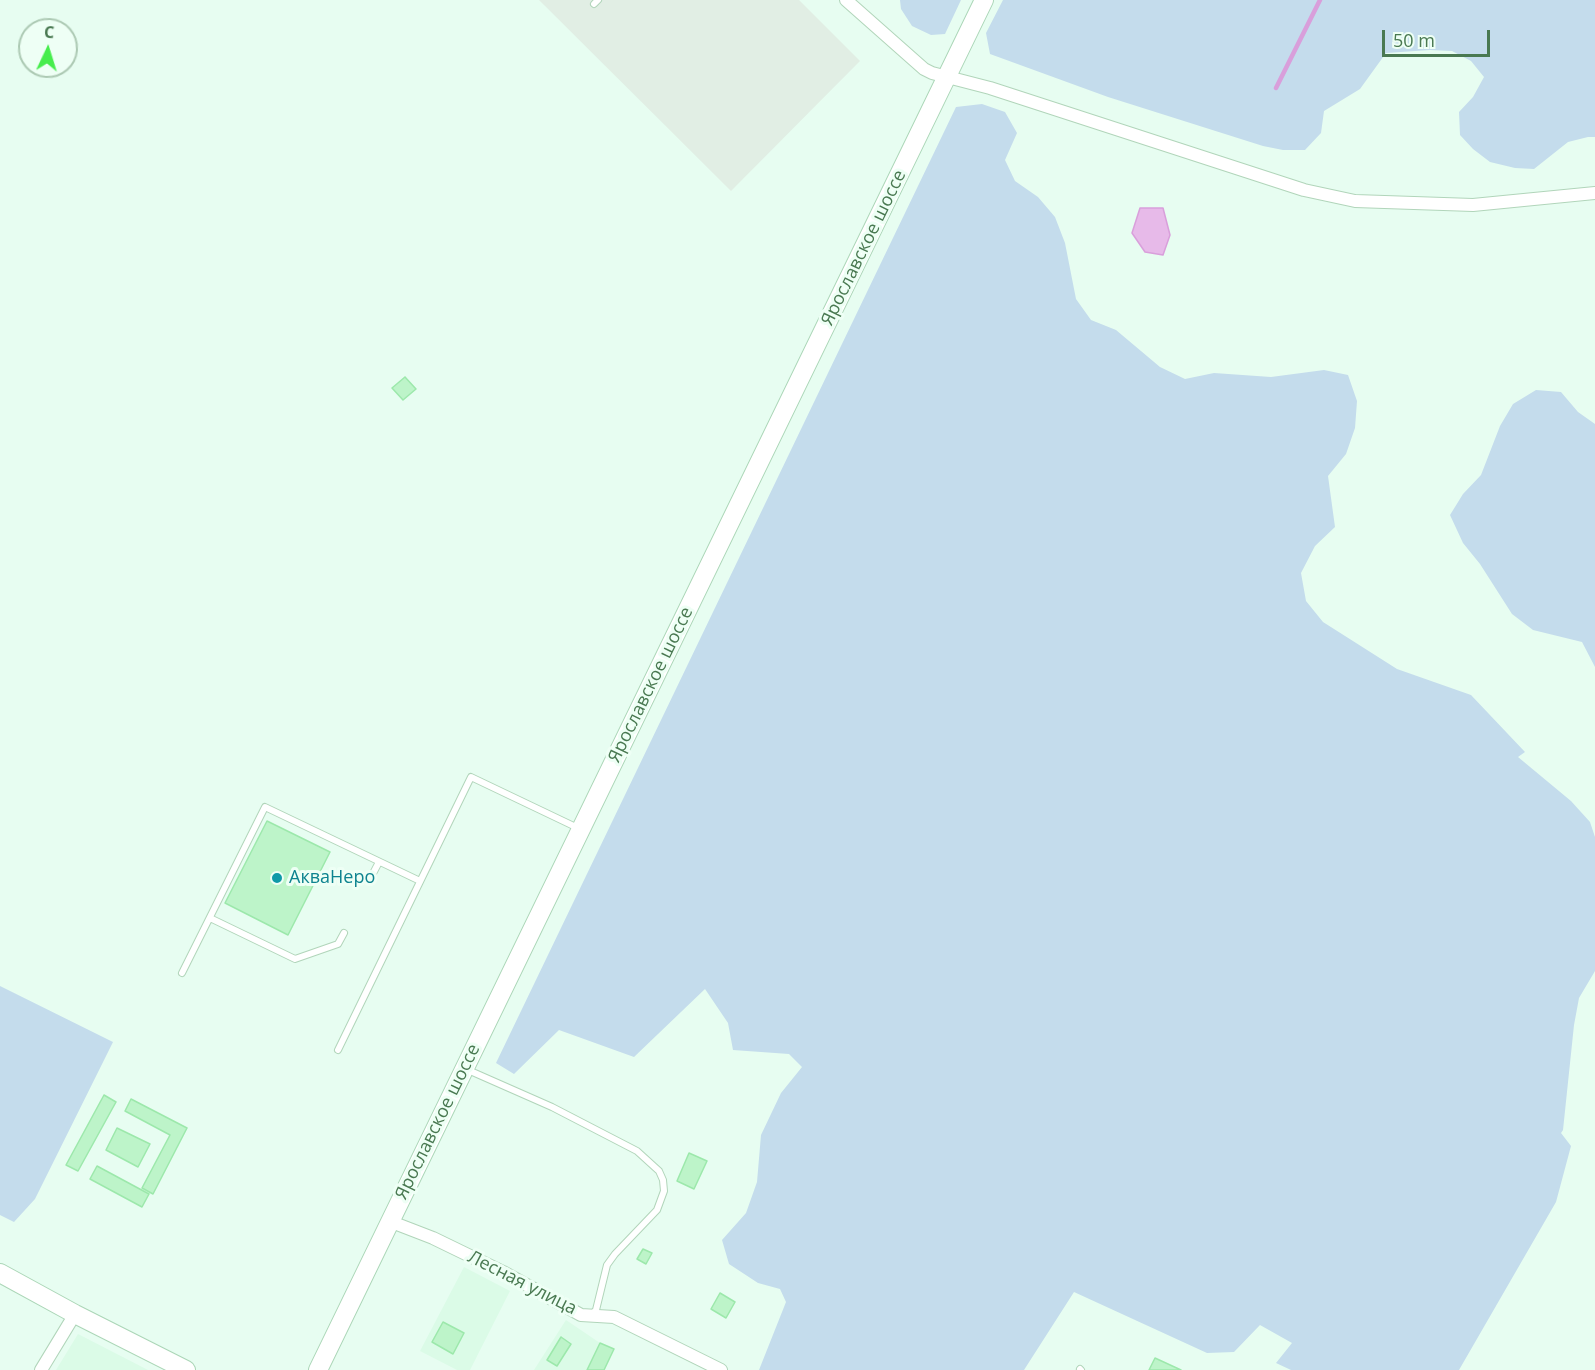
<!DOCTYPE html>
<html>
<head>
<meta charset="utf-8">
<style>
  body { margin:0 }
  #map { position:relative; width:1595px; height:1370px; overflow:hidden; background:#e7fdf1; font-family:"Open Sans",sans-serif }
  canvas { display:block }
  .north { position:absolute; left:18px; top:18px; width:60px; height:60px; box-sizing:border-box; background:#eefff5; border:2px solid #acc9b3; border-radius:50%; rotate:4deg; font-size:16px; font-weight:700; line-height:24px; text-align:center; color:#497951 }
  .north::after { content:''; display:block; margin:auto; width:21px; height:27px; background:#46ed4c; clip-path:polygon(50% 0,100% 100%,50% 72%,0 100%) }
  .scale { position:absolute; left:1382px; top:30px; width:108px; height:27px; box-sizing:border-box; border:3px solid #497951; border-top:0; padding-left:8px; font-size:18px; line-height:21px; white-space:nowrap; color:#497951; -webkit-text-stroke:4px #eefff5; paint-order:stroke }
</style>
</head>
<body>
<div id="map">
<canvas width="1595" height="1370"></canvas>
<div class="north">С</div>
<div class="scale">50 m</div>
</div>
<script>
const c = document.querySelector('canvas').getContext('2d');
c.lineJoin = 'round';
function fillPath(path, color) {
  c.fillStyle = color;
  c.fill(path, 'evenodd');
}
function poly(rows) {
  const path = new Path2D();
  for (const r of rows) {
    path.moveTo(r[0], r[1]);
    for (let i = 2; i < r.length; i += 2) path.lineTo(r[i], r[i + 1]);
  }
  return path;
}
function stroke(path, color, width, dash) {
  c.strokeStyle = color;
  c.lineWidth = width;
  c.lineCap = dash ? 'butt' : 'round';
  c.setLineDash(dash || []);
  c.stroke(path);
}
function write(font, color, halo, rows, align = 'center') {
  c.font = font + ' "Open Sans",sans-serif';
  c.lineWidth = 6;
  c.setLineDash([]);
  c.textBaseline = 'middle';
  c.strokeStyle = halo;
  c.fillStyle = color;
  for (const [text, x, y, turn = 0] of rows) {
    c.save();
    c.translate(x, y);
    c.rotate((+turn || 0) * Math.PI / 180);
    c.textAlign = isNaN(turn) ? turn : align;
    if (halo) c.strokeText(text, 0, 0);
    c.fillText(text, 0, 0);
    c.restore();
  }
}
fillPath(poly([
  [464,1267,510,1291,470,1370,457,1370,420,1351],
  [566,1320,600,1343,614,1349,604,1370,534,1370],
  [78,1334,148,1370,56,1370]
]), '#dbfbe7');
fillPath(poly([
  [539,0,799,0,860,61,731,191]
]), '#e1eee4');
fillPath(poly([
  [900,0,961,0,945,34,931,35,912,26,901,9],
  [1003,0,1595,0,1595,137,1588,137,1568,142,1534,169,1515,168,1490,162,1473,149,1460,135,1459,112,1473,97,1484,77,1471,61,1452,51,1430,50,1386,53,1360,89,1324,111,1321,133,1305,150,1283,150,1263,146,1108,97,990,54,986,33],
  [982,104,1005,112,1017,133,1005,160,1015,181,1038,197,1055,217,1065,243,1076,299,1091,320,1116,330,1160,367,1185,379,1214,373,1271,377,1324,370,1348,375,1357,401,1355,428,1346,454,1328,476,1335,527,1315,546,1301,573,1306,601,1323,622,1397,669,1471,695,1525,752,1518,757,1571,801,1590,822,1595,837,1595,971,1579,998,1574,1025,1563,1130,1561,1133,1571,1146,1556,1202,1459,1370,1291,1370,1276,1363,1292,1343,1260,1325,1234,1352,1207,1353,1074,1292,1024,1370,759,1370,786,1302,780,1289,758,1283,729,1264,722,1240,746,1213,757,1182,761,1135,781,1093,802,1067,789,1054,733,1050,728,1023,705,989,634,1057,559,1030,514,1074,496,1063,956,107],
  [1536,390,1561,392,1578,412,1595,424,1595,667,1582,642,1533,630,1512,614,1480,564,1463,543,1450,515,1463,494,1481,475,1500,426,1513,404],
  [0,986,113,1042,35,1199,14,1222,0,1215]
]), '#c4dcec');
const water = poly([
  [1140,208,1163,208,1170,235,1163,255,1145,252,1132,233,1140,208]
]);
fillPath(water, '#e7bae9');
stroke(water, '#d99fdb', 1.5);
stroke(poly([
  [1276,88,1320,0]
]), '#d99fdb', 4.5);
const building = poly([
  [405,377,416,389,403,400,392,388,405,377],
  [267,821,330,852,288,935,225,903,267,821],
  [104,1095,116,1102,78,1171,66,1165,104,1095],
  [131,1099,187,1128,153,1194,142,1188,170,1135,125,1111,131,1099],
  [117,1128,150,1144,138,1167,106,1150,117,1128],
  [689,1153,707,1161,694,1189,677,1181,689,1153],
  [97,1166,149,1194,142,1207,90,1179,97,1166],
  [643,1249,652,1253,646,1264,637,1259,643,1249],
  [720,1293,735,1302,726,1318,711,1309,720,1293],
  [443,1322,464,1333,453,1354,432,1342,443,1322],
  [561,1337,571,1344,557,1366,547,1360,561,1337],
  [600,1343,614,1349,604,1370,587,1370,600,1343],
  [1155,1358,1181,1370,1149,1370,1155,1358]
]);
fillPath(building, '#bdf4c9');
stroke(building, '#9ce8ab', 1.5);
const lane = poly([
  [594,4,598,0],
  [369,881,379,862],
  [210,918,295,959,338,944,344,933],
  [182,973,265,807,420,881],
  [338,1050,471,777,580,829],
  [468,1070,552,1107,637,1151,659,1171,663,1180,664,1191,657,1210,615,1254,607,1265,596,1310,591,1315],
  [1080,1369,1081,1370]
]);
const street = poly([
  [846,0,924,69,932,73,990,88,1304,190,1355,201,1473,205,1595,193],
  [389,1221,433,1238,503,1272,581,1315,614,1317,721,1370],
  [41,1370,75,1314]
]);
const secondary = poly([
  [0,1273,75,1314,186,1370],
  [318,1370,984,0]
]);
stroke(lane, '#b1d5ba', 8);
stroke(street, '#b1d5ba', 14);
stroke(secondary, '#abd6b7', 20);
stroke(lane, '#fff', 6);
stroke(street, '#fff', 12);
stroke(secondary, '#fff', 18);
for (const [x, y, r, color] of [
  [277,878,6,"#0f9aa8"]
]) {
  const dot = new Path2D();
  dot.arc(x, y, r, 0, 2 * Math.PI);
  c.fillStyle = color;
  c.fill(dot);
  stroke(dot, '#eefff5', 2);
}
write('18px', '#497951', '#eefff5', [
  ["Ярославское шоссе",864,248,-64],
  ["Ярославское шоссе",651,685,-64],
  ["Ярославское шоссе",438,1122,-64],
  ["Лесная улица",522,1283,27]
]);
write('18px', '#0d838f', '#eefff5', [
  ["АкваНеро",289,878]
], 'left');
</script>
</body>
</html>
